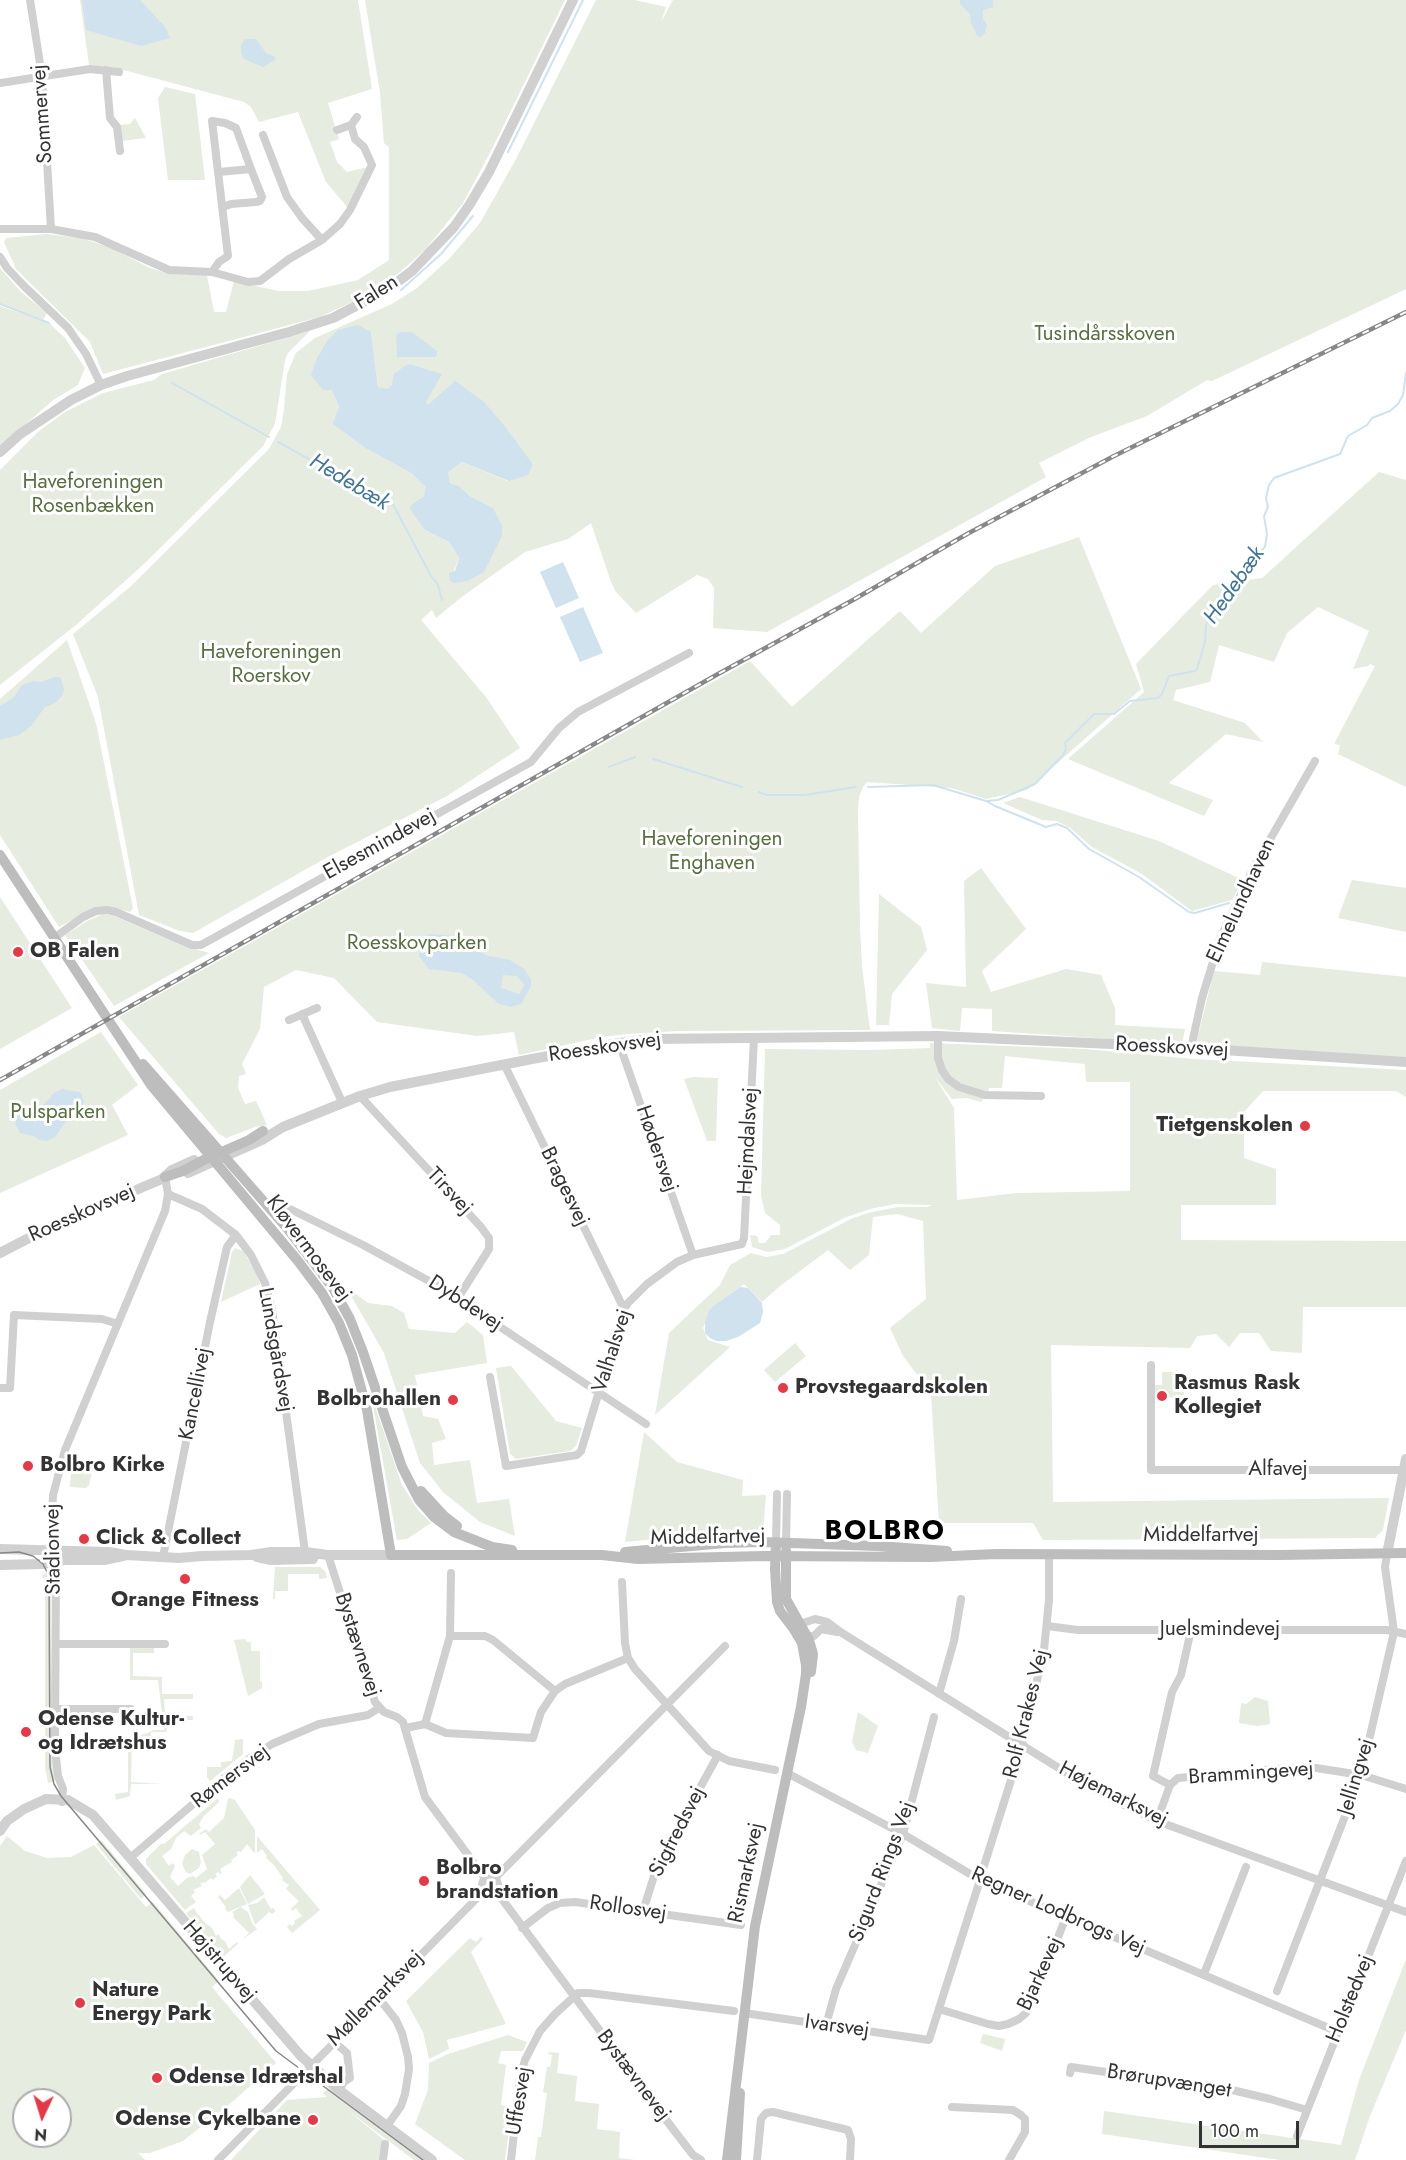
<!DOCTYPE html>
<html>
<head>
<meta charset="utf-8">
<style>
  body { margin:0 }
  #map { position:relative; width:1406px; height:2160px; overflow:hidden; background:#fff; font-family:Jost,sans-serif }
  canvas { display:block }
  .north { position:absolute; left:12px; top:2088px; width:60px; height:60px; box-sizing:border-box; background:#fff; border:2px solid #adadad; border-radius:50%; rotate:184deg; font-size:16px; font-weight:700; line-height:24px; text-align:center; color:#333 }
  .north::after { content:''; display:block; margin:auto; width:21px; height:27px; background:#e63946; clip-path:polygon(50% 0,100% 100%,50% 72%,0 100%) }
  .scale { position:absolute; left:1199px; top:2121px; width:100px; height:27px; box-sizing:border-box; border:3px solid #333; border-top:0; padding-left:8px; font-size:18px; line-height:21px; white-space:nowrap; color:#333; -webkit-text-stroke:4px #fff; paint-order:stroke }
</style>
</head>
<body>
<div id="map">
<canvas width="1406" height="2160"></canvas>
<div class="north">N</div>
<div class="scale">100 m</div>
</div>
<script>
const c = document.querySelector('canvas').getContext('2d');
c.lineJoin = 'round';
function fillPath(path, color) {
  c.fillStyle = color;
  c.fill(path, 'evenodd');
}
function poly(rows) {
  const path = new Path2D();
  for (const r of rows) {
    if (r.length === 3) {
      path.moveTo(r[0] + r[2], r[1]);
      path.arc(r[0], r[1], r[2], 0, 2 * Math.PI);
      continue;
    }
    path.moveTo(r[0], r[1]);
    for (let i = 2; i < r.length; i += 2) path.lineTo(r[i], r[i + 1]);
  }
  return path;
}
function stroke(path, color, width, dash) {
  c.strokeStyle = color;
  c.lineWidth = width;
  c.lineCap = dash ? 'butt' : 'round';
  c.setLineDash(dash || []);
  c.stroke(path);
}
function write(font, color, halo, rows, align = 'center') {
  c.font = font + ' Jost,sans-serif';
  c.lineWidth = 6;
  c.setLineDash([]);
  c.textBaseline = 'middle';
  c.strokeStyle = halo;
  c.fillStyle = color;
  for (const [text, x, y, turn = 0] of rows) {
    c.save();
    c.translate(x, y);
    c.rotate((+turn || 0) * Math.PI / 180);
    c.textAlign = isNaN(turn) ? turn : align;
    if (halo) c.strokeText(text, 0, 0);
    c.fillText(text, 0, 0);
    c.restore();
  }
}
fillPath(poly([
  [80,0,358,0,372,89,328,103,339,139,330,142,337,162,347,172,368,167,348,208,326,182,298,112,259,122,251,107,244,102,116,68,89,65],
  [365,0,565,0,494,145,463,203,425,250,400,272,373,292,320,317,103,374,90,342,16,269,4,242,6,238,46,234,81,238,109,247,150,268,170,274,207,275,214,312,226,312,234,281,278,291,308,291,358,280,389,260,389,147,384,143,380,93],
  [596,0,635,0,666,7,661,22,673,0,1406,0,1406,289,1212,381,1207,380,1147,416,1091,437,1039,463,1046,477,767,632,713,628,714,588,708,579,697,575,636,613,616,592,611,582,591,523,568,539,525,552,463,596,436,618,432,610,421,620,486,697,520,748,447,796,326,858,193,933,180,931,139,915,98,697,73,634,130,587,269,449,281,427,284,410,287,374,296,353,315,338,392,304,417,288,449,259,480,223,516,159],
  [371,332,378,387,387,390,406,365,412,364,441,374,426,402,428,406,518,446,533,464,508,481,462,462,447,472,450,483,459,486,470,496,493,508,450,581,459,558,449,542,425,530,411,505,424,496,427,487,411,473,367,449,339,407,332,389],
  [165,87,195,94,205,180,168,180,158,98],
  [135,118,146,138,121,141,119,125,130,124],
  [0,268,21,292,47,313,43,320,0,305],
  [0,306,49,323,65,338,85,368,78,385,52,401,0,447],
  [310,331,288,353,285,360,275,424,263,446,145,563,76,625,0,685,0,470,39,431,65,412,103,393,154,380,162,374],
  [1379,472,1406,480,1406,787,1338,754,1340,745,1334,744,1375,666,1370,664,1368,666,1353,669,1369,631,1318,607,1287,633,1274,662,1219,645,1210,682,1176,690,1173,700,1245,723,1263,742,1226,734,1169,783,1213,800,1204,816,1068,759,1144,692,1136,664,1213,585,1262,578],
  [1079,537,1141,689,1027,790,986,799,951,788,867,782,863,787,859,797,858,811,860,928,862,966,870,1030,678,1031,627,1034,602,1037,519,1055,514,1032,477,1036,377,1022,334,978,296,970,264,987,260,1029,242,1064,246,1074,239,1076,238,1088,245,1104,256,1101,267,1125,255,1127,226,1138,219,1134,119,1017,750,661,792,707,900,611,921,633,995,566],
  [67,640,96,723,133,908,130,912,110,907,97,907,59,927,0,835,0,699],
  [1020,797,1159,841,1243,880,1232,900,1192,911,1142,874,1092,847,1069,827,1056,821,1042,820,1003,803],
  [981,868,1026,929,982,971,991,992,1066,969,1101,975,1115,1008,1115,1025,1185,1029,1182,1044,992,1031,992,1009,962,1008,960,1031,932,1028,926,983,966,987,964,881],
  [1352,880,1406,888,1406,932,1338,918],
  [879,894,921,927,927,950,892,994,889,1025,876,1025],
  [0,897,72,1008,0,1049],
  [103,914,114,916,180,944,209,953,114,1006,65,935,87,921],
  [1262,962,1406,977,1406,1059,1196,1044,1214,971,1260,975],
  [101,1032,138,1085,112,1105,128,1135,0,1193,0,1090],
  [930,1043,1085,1049,1193,1059,1406,1070,1406,1097,1396,1091,1263,1091,1244,1112,1244,1158,1276,1169,1276,1205,1181,1205,1181,1240,1406,1241,1406,1307,1303,1307,1302,1353,1271,1351,1259,1333,1240,1333,1229,1347,1216,1334,1197,1336,1190,1348,1051,1345,1053,1502,1389,1498,1383,1530,1375,1538,1043,1540,1033,1523,939,1523,931,1393,903,1356,890,1328,926,1299,923,1221,897,1214,873,1217,869,1255,850,1270,828,1250,780,1286,762,1302,744,1284,711,1308,703,1328,708,1340,730,1347,655,1415,669,1333,720,1285,730,1265,751,1253,766,1257,783,1254,853,1218,872,1212,898,1207,927,1207,932,1205,895,1204,870,1209,844,1218,785,1249,768,1252,752,1247,750,1235,757,1236,759,1243,765,1243,771,1235,780,1235,780,1225,765,1213,761,1196,765,1049,870,1050,930,1048],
  [1005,1056,1085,1064,1086,1082,1130,1082,1130,1191,1017,1193,957,1200,954,1108,934,1076,952,1099,967,1098,981,1102,988,1093,989,1088,1002,1088],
  [693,1077,718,1078,716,1141,707,1141,684,1079],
  [235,1248,243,1251,256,1272,260,1284,221,1302,232,1252],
  [346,1287,368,1303,392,1306,404,1313,409,1329,455,1333,467,1322,483,1335,487,1363,415,1375,423,1416,438,1419,446,1439,432,1443,434,1465,470,1460,477,1503,509,1499,515,1536,480,1522,443,1492,420,1463,384,1353],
  [795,1343,806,1356,775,1382,764,1370],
  [511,1366,556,1421,582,1428,576,1446,570,1451,516,1459,510,1454,496,1368],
  [1162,1372,1184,1372,1184,1397,1155,1398,1155,1385,1162,1385],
  [373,1406,375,1406,402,1485,418,1510,431,1523,407,1539,397,1540],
  [644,1432,677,1462,743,1480,742,1496,766,1495,763,1532,722,1529,696,1535,625,1542],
  [77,1459,93,1467,89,1485,86,1488,70,1487,71,1474],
  [275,1567,320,1567,325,1571,327,1578,319,1579,319,1574,288,1574,288,1591,275,1591,275,1599,273,1599],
  [51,1573,52,1756,55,1781,48,1783,45,1767,45,1586,42,1574],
  [246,1639,246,1642,251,1642,251,1651,260,1651,260,1681,262,1682,262,1688,248,1696,234,1640],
  [130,1648,154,1648,154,1653,133,1653,133,1676,162,1677,162,1694,193,1694,193,1699,164,1699,165,1715,193,1716,193,1720,167,1720,167,1732,151,1732,151,1738,132,1739,131,1782,161,1784,131,1784,130,1796,116,1800,115,1794,128,1792,128,1737,145,1734,154,1730,164,1730,158,1680,130,1680],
  [1255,1697,1268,1701,1270,1724,1257,1726,1239,1723,1241,1703,1246,1704],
  [858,1712,878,1726,868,1753,856,1750,852,1742],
  [243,1739,243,1754,210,1781,207,1777,207,1767,221,1767,221,1762,232,1761,235,1740],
  [218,1798,219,1802,203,1817,199,1824,201,1828,191,1836,184,1831,176,1838,171,1849,162,1856,169,1866,173,1863,175,1866,170,1877,178,1886,187,1878,193,1876,196,1878,207,1869,202,1855,215,1844,205,1832,200,1835,199,1834,206,1829,209,1832,224,1818,228,1799,230,1798,235,1800,255,1830,255,1851,254,1853,247,1844,241,1852,239,1851,236,1853,238,1855,231,1860,232,1862,220,1869,222,1873,221,1874,218,1872,215,1874,217,1876,213,1880,211,1878,205,1883,203,1882,200,1884,202,1886,193,1890,195,1892,191,1896,196,1902,185,1910,146,1864,146,1859,162,1843,164,1844],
  [7,1836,25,1851,47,1858,71,1857,94,1845,146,1907,153,1902,219,1981,212,1987,276,2063,231,2103,183,2141,150,2153,138,2153,145,2160,0,2160,0,1846],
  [24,2100,60,2100,60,2136,24,2136],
  [257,1836,320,1910,292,1933,287,1927,290,1924,292,1926,295,1923,294,1921,302,1916,296,1908,292,1911,291,1909,299,1901,286,1889,289,1885,282,1880,283,1878,273,1864,266,1858,267,1856,262,1849,257,1853],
  [101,1840,146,1894,141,1899,96,1844],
  [192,1849,199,1852,201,1862,199,1868,190,1874,186,1872,182,1864,185,1855],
  [250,1875,265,1894,248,1904,240,1887],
  [239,1888,247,1904,228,1912,225,1909,226,1907,218,1897,220,1895,225,1900],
  [264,1897,271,1909,273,1908,276,1911,272,1914,269,1912,255,1925,248,1905,257,1903],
  [241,1907,248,1912,252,1923,257,1929,242,1940,249,1933,233,1917,234,1915,232,1912],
  [194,1908,198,1915,199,1915,204,1922,212,1928,216,1936,219,1934,221,1939,225,1941,229,1949,237,1942,238,1944,223,1957,186,1913],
  [481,1937,483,1939,471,1952,506,2024,447,2040,449,2049,429,2059,423,2032,406,2001,470,1938,476,1942],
  [1406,1959,1406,2030,1370,2116,1355,2160,1280,2160,1102,2134,1104,2111,1341,2145,1359,2080],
  [983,2034,1005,2039,1002,2051,980,2043],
  [508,2035,527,2042,523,2051,501,2051,498,2063,506,2065,501,2105,509,2107,508,2114,511,2115,505,2160,465,2160,415,2124,428,2090,429,2063,448,2054],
  [549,2052,559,2053,557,2073,577,2076,575,2101,599,2104,597,2129,620,2132,619,2158,635,2160,535,2160,538,2137,541,2137,547,2093,543,2092,547,2067,550,2067,552,2055,548,2054],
  [329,2088,426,2160,414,2160,347,2110,384,2140,381,2160,231,2160,287,2100,327,2097,323,2093]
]), '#e6ecdf');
fillPath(poly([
  [82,0,140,0,165,27,170,38,141,46,86,30],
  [960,0,993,0,993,7,983,10,983,19,987,25,985,33,981,37,977,36,971,23,970,14,960,4],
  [245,39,256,39,266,53,275,57,275,60,263,67,244,59,241,53,241,45],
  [358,325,371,332,378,387,387,389,392,384,394,374,406,365,411,364,442,374,426,402,428,405,455,381,484,402,503,424,533,464,528,475,509,481,462,462,448,472,450,483,459,486,470,496,493,508,502,526,502,536,484,572,467,581,454,583,450,581,449,573,455,571,459,558,449,542,425,530,410,509,411,505,424,496,426,487,411,473,367,449,333,424,339,407,332,390,323,390,311,375,317,358,328,340,338,330],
  [400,332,412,332,437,351,437,355,435,357,397,357,396,335],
  [563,562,579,598,556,608,540,572],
  [583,607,603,653,580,662,560,617],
  [54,677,59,677,61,679,64,690,62,696,55,703,45,707,31,726,19,735,0,740,0,706,13,698,22,685,33,681,41,682],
  [430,934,454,936,479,952,489,956,510,960,524,969,531,979,531,986,521,1004,511,1007,499,1004,472,979,462,973,429,969,419,956,421,941],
  [503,975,517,976,525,985,519,994,501,988],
  [62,1089,79,1092,82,1095,84,1103,70,1116,55,1137,47,1141,40,1140,33,1136,20,1133,15,1124,18,1115,28,1109,43,1106,54,1093],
  [740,1287,748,1288,762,1303,763,1312,760,1323,738,1337,726,1341,716,1341,710,1338,705,1333,705,1323,709,1311,712,1307]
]), '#cfe2ee');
stroke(poly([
  [508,152,583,0],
  [401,290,441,254,473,216],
  [0,304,49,323],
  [172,383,269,437],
  [278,442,394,506,431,576,438,585,442,600],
  [653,759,742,787],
  [609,767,635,757],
  [868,787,933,785,986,801,998,800,1035,784,1063,755,1066,749,1065,743,1094,714,1114,714,1130,701,1158,698,1162,694,1169,676,1195,671,1197,669,1205,642,1206,624,1224,601,1224,595,1249,570,1252,559,1265,547,1267,534,1264,516,1268,507,1266,498,1269,485,1274,478,1340,454,1348,436,1367,425,1372,418,1390,411,1398,404,1403,395,1406,373],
  [759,792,767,795,805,795,856,787],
  [988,802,995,806,1046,827,1057,824,1067,828,1089,849,1139,877,1189,912,1195,913,1229,903]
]), '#cfe2ee', 2);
stroke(poly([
  [30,0,42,76,51,229],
  [106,70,110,118,117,127,120,151],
  [0,83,90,69,119,72],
  [337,130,351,125,357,117],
  [263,135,287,197,302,218,322,240],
  [219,172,251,169,262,197,260,201,256,202,231,204,223,207],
  [0,229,51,229,95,237,169,270,212,272,248,282,260,281,289,259,322,240,340,224,350,210,372,165,364,147,355,139,351,125],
  [0,257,7,268,24,286,68,328,86,354,101,385],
  [212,272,219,262,228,256,212,121,225,123,236,128,251,169],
  [54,938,83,917,96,911,107,910,116,912,192,945,201,945,531,762,559,728,578,712,689,653],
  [302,1014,342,1102],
  [289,1020,317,1008],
  [938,1036,938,1058,942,1070,948,1079,959,1087,985,1095,1041,1096],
  [619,1043,693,1255],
  [1191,1048,1202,998,1220,939,1253,869,1315,761],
  [504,1064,624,1309],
  [360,1096,481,1227,489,1238,489,1249,458,1298],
  [168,1194,202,1209,236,1235,251,1255,265,1283,272,1309,305,1552],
  [276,1198,286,1207,363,1245,440,1287,646,1424],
  [1151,1365,1151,1470,1404,1470],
  [490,1377,506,1466,577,1455,581,1451,624,1309,628,1303,647,1284,677,1262,693,1255,742,1244,744,1238,754,1038],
  [0,1388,10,1388,14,1315,102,1319,118,1324],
  [776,1542,777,1494],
  [786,1543,787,1494],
  [328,1555,375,1702,384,1712,397,1717,403,1722,425,1797,485,1878],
  [163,1557,210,1322,227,1247,236,1235],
  [622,1582,625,1643,628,1658,635,1669,709,1751,729,1761,775,1770],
  [797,1625,815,1619,827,1622,842,1633,1086,1785,1126,1806,1157,1821,1406,1912],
  [1047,1626,1078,1630,1387,1630,1406,1634],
  [450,1636,485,1636,493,1640,555,1691],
  [805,1636,814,1636,821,1629,837,1632],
  [56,1644,165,1644],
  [939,1694,954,1641,961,1599],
  [55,1709,131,1709],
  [425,1724,450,1636,451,1573],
  [406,1728,425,1724,446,1733,533,1738,541,1712,555,1691,565,1684,628,1658],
  [787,1773,903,1834,980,1880,1338,2032],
  [1170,1785,1153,1776,1172,1692,1181,1675,1191,1630],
  [62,1802,63,1789,58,1776,55,1748,56,1569,51,1541,53,1495,65,1450,165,1211,168,1194,165,1177],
  [1157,1821,1170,1785,1178,1778,1288,1768,1316,1768,1361,1775,1406,1789],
  [130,1858,206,1793,250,1758,272,1744,319,1724,368,1715,379,1708],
  [983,1869,1022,1745,1044,1650,1049,1600,1049,1555],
  [490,1885,8],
  [495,1878,725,1646],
  [496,1891,673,2129,693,2155,701,2160],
  [643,1911,654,1876,667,1848,718,1755],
  [522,1928,548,1908,560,1903,575,1902,741,1925],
  [1204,1974,1246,1867],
  [1277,1991,1361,1775,1394,1632,1385,1567,1387,1554],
  [378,1997,396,2020,402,2033,408,2057,409,2069,405,2094,401,2106,387,2126],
  [939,2009,988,2024,999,2026,1008,2024,1019,2019,1026,2013,1033,2001,1066,1917],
  [744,2013,929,2040,980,1880],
  [826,2025,836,1989,903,1834,934,1717],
  [333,2041,347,2053,350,2078,344,2082,339,2090],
  [1070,2073,1071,2067,1232,2090,1270,2099,1307,2110],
  [952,2107,1013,2110,1021,2115,1025,2119,1025,2132,1009,2160],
  [1297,2136,1406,1861],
  [218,2160,484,1891],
  [383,2160,385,2144],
  [511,2160,520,2078,525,2060,540,2031,555,2014,578,1993,589,1993,734,2011],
  [757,2160,761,2119,766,2113,773,2112,848,2130,851,2139,850,2160]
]), '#d0d0d0', 8);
stroke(poly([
  [0,452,20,434,71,400,101,385,127,376,289,332,333,318,388,289,412,271,454,227,470,204,489,172,573,0],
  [188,1173,262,1140,283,1127,360,1096,390,1087,532,1059,619,1043,652,1039,938,1036,1177,1047,1406,1062],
  [0,1253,58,1223,162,1179,172,1170,194,1160],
  [0,1549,109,1552,126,1555,179,1558,202,1556,251,1555,271,1552,305,1552,328,1555,391,1555],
  [1387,1554,1406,1459],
  [257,1557,271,1560,313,1559],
  [0,1565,43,1564,64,1560,104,1560,123,1556],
  [0,1831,7,1821,24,1809,46,1799,68,1800,93,1815,301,2056,339,2090,432,2160]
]), '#d0d0d0', 10);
stroke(poly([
  [0,855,151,1085,298,1261,322,1293,339,1323,352,1355,367,1410,391,1555,602,1555,638,1559,764,1556,930,1557,996,1554,1280,1555,1406,1553],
  [143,1064,287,1228,333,1288,350,1319,363,1352,402,1467,419,1500,434,1517,454,1532,492,1547,512,1550],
  [217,1154,249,1140,263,1131],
  [165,1177,183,1171,215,1154],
  [421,1491,444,1516,457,1526],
  [786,1551,786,1599,809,1640,813,1654,811,1672],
  [625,1552,725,1543,761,1542,878,1546,947,1551],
  [727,2160,755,1926,801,1707,806,1674,806,1665,802,1643,793,1628,780,1611,777,1602,775,1569,776,1542],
  [736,2160,740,2093]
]), '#bdbdbd', 10);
stroke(poly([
  [0,1553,19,1552,33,1556,43,1564,49,1576,50,1767,54,1784,61,1796,276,2051,423,2160]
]), '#888', 1.5);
const rail = poly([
  [0,1080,718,674,853,600,967,534,1114,456,1406,312]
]);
stroke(rail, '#888', 4.5);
stroke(rail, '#fff', 2, [7]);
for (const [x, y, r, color] of [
  [18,952,6,"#e63946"],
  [1305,1126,6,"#e63946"],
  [783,1388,6,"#e63946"],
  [1162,1396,6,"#e63946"],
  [453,1400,6,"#e63946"],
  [28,1466,6,"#e63946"],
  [84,1539,6,"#e63946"],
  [185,1579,6,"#e63946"],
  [26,1732,6,"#e63946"],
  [424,1881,6,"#e63946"],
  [80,2003,6,"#e63946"],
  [157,2078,6,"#e63946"],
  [313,2120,6,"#e63946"]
]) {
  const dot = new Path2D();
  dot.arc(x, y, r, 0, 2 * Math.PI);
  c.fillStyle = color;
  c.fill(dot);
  stroke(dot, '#fff', 2);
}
write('21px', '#333', '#fff', [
  ["Sommervej",43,114,-94],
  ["Falen",377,293,-32],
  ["Elsesmindevej",380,845,-29],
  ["Elmelundhaven",1242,901,-65],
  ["Roesskovsvej",605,1048,-8],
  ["Roesskovsvej",1172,1048,3],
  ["Hejmdalsvej",749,1141,-87],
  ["Hødersvej",656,1149,71],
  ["Bragesvej",564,1187,64],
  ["Tirsvej",449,1192,47],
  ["Roesskovsvej",82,1214,-24],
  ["Kløvermosevej",308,1249,53],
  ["Dybdevej",465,1304,33],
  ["Lundsgårdsvej",275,1350,80],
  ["Valhalsvej",613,1351,-72],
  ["Kancellivej",196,1394,-79],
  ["Alfavej",1278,1470],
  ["Middelfartvej",1201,1536],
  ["Middelfartvej",708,1538,-1],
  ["Stadionvej",54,1549,-91],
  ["Juelsmindevej",1220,1630],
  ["Bystævnevej",357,1645,72],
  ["Rolf Krakes Vej",1027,1714,-76],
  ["Brammingevej",1251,1774,-4],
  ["Rømersvej",231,1777,-37],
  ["Jellingvej",1357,1777,-73],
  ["Højemarksvej",1113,1795,27],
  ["Sigfredsvej",678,1832,-63],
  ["Sigurd Rings Vej",883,1872,-69],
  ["Rismarksvej",747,1873,-78],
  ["Rollosvej",628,1909,8],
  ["Regner Lodbrogs Vej",1058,1912,24],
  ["Højstrupvej",219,1962,49],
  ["Bjarkevej",1041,1974,-65],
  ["Møllemarksvej",376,1999,-45],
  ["Holstedvej",1351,1999,-68],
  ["Ivarsvej",837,2027,8],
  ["Bystævnevej",633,2076,53],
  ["Brørupvænget",1169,2082,9],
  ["Uffesvej",520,2101,-81]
]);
write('21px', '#56703f', '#fff', [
  ["Tusindårsskoven",1105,335],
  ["Haveforeningen",93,483],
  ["Rosenbækken",93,507],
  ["Haveforeningen",271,653],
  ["Roerskov",271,677],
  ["Haveforeningen",712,840],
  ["Enghaven",712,864],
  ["Roesskovparken",417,944],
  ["Pulsparken",58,1113]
]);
write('bold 21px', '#333', '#fff', [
  ["OB Falen",30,952],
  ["Tietgenskolen",1293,1126,"right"],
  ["Rasmus Rask",1174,1384],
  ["Kollegiet",1174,1408],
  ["Provstegaardskolen",795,1388],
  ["Bolbrohallen",441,1400,"right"],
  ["Bolbro Kirke",40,1466],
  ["Click & Collect",96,1539],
  ["Orange Fitness",185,1601,"center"],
  ["Odense Kultur-",38,1720],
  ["og Idrætshus",38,1744],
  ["Bolbro",436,1869],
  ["brandstation",436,1893],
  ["Nature",92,1991],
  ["Energy Park",92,2015],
  ["Odense Idrætshal",169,2078],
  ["Odense Cykelbane",301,2120,"right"]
], 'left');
write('italic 22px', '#3f7597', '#fff', [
  ["Hedebæk",349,483,31],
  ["Hedebæk",1235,586,-55]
]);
c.letterSpacing = '1.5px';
write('bold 27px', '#000', '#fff', [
  ["BOLBRO",885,1532]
]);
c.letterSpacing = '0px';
</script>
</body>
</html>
